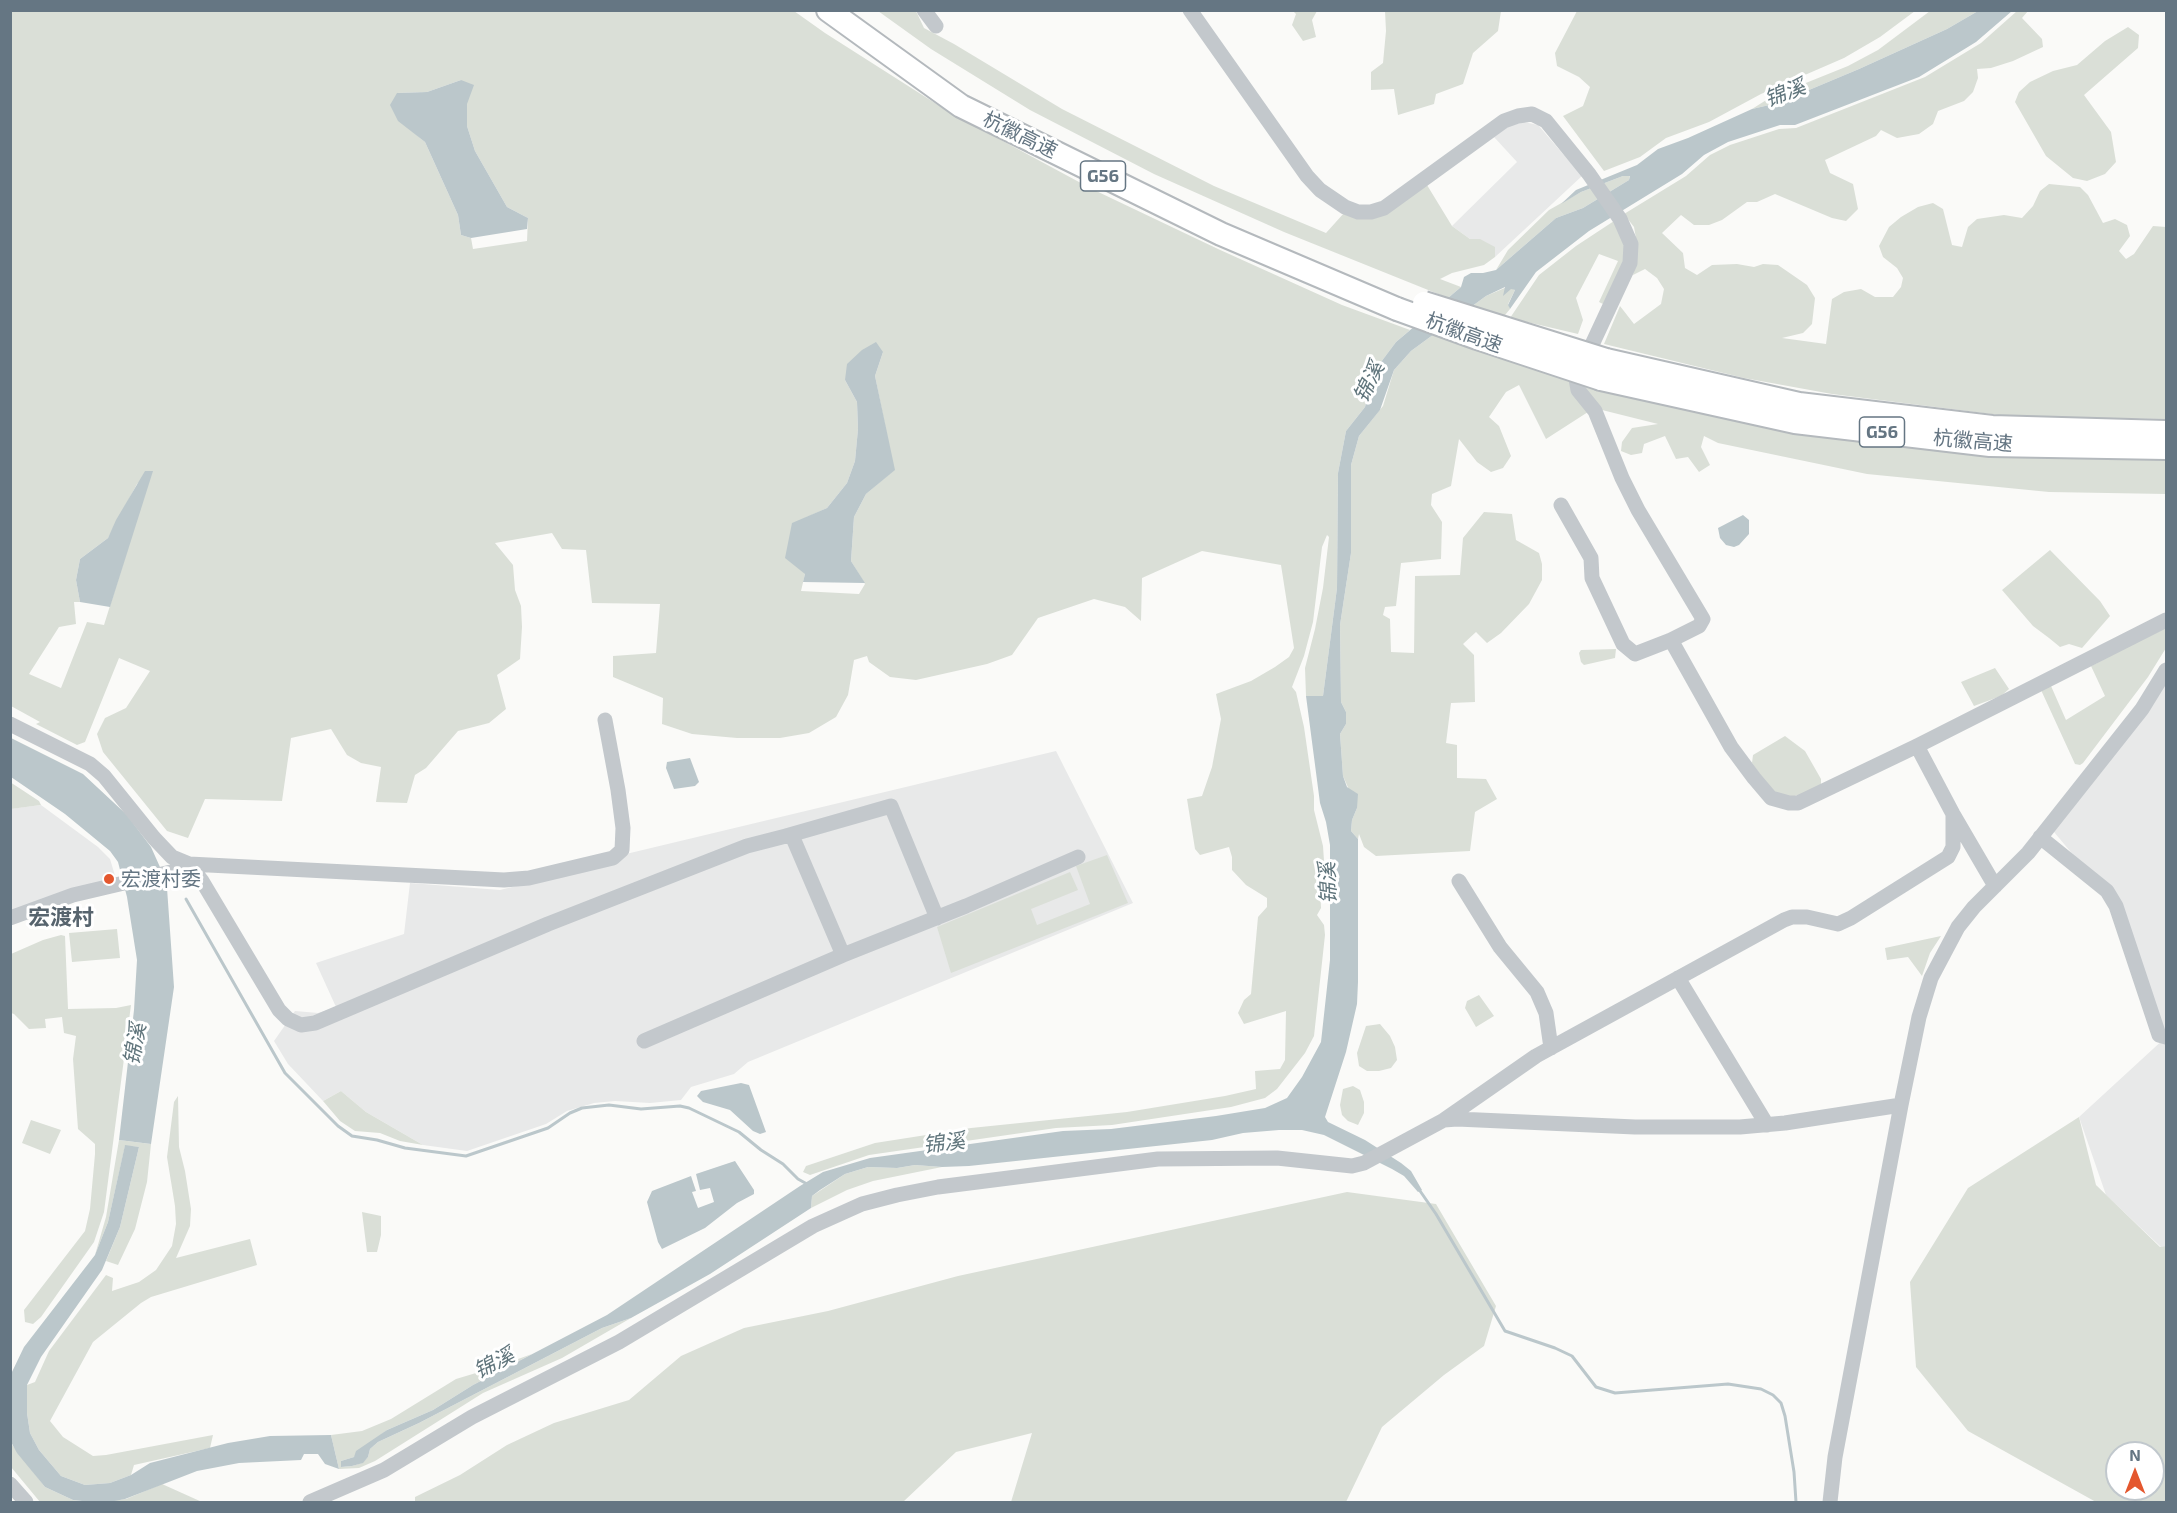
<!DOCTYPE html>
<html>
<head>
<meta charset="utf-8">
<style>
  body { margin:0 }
  #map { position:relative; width:2177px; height:1513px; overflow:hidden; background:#fafaf8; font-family:"Exo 2",sans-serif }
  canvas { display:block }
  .frame { position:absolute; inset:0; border:12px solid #657683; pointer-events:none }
  .north { position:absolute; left:2105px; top:1441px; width:60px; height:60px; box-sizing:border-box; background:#fff; border:2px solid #c1c8cd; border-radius:50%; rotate:0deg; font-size:16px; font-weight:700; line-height:24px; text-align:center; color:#657683 }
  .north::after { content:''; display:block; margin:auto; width:21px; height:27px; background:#e4572e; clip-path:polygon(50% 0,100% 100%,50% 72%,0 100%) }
</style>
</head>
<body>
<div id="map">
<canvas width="2177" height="1513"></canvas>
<div class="frame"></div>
<div class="north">N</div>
</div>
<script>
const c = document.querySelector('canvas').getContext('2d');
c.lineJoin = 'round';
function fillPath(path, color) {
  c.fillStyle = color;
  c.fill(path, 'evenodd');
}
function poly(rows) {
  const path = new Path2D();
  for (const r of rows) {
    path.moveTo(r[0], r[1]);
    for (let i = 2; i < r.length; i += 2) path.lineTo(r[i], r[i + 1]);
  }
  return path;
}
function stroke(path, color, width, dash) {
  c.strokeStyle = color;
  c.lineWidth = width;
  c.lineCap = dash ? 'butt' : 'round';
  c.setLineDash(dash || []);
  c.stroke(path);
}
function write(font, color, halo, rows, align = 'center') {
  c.font = font + ' "Exo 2","Noto Sans SC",sans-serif';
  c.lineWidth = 6;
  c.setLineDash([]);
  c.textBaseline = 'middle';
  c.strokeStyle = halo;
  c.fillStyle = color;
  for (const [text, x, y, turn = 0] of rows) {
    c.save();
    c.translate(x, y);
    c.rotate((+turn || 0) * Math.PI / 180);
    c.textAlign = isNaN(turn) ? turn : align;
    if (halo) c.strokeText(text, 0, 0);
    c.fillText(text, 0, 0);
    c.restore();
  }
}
fillPath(poly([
  [1524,122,1538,125,1582,176,1495,257,1452,226,1517,162,1494,137,1509,126],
  [2166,679,2166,1036,2116,906,2049,826],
  [1056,751,1133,903,748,1062,734,1074,691,1087,681,1100,650,1103,615,1101,594,1103,567,1111,546,1124,467,1151,423,1145,366,1112,341,1091,323,1101,288,1064,274,1041,295,1011,318,1013,336,1007,316,963,404,934,410,883,500,890,613,862,626,854],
  [41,805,98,847,110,859,116,879,11,914,10,809],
  [2166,1037,2166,1246,2161,1247,2106,1195,2079,1117]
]), '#e8e9e9');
fillPath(poly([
  [10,11,794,11,825,33,949,112,1092,189,1218,249,1342,305,1410,330,1396,342,1375,370,1365,407,1346,431,1338,473,1337,588,1323,696,1306,696,1305,668,1315,629,1323,588,1329,537,1327,535,1322,547,1313,622,1304,656,1292,687,1296,692,1304,727,1314,796,1314,810,1323,846,1324,861,1319,870,1321,908,1317,915,1324,925,1325,935,1314,1036,1305,1053,1277,1089,1265,1098,1231,1107,1112,1125,1056,1128,869,1155,810,1175,803,1172,806,1166,875,1143,971,1128,1127,1112,1225,1096,1256,1089,1255,1071,1280,1069,1285,1060,1286,1011,1244,1024,1238,1013,1244,1000,1251,994,1258,917,1267,907,1267,898,1246,885,1232,870,1232,857,1229,847,1200,855,1195,849,1187,799,1202,796,1212,767,1221,719,1216,694,1251,681,1275,667,1289,657,1294,648,1281,565,1202,551,1142,578,1141,621,1125,607,1094,599,1038,618,1012,655,987,664,916,680,890,677,869,662,867,656,854,660,848,695,836,717,809,733,780,738,737,738,692,734,662,724,663,698,613,677,613,656,656,653,660,604,592,603,586,550,562,549,552,533,495,543,513,565,515,590,521,606,522,627,520,659,497,675,506,709,489,723,458,731,426,768,415,775,407,803,376,802,381,767,361,763,347,755,331,729,291,738,282,801,205,799,188,838,167,831,103,752,97,734,105,718,126,708,150,671,119,658,85,742,77,745,36,724,40,722,11,706],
  [461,80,467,104,467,126,475,151,507,207,528,218,527,241,473,249,471,238,461,235,458,215,425,142,400,121,397,93,427,92],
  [883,352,875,376,894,470,866,494,854,517,851,561,865,584,859,594,801,591,805,574,792,524,827,508,847,483,855,461,858,429,857,402,845,380],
  [152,471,104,625,87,622,61,688,29,674,59,627,76,624,74,602,80,602,76,580,80,559,108,538,137,484],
  [878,11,916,11,924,28,954,44,1062,109,1214,186,1326,233,1344,213,1368,218,1427,185,1452,226,1470,239,1480,239,1495,247,1495,257,1484,265,1452,273,1440,279,1461,287,1448,298,1284,232,1154,174,1030,110,931,49],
  [1293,11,1317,11,1312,20,1316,37,1303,41,1292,25,1296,14],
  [1385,11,1385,10,1501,11,1498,31,1473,53,1463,84,1436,94,1434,104,1398,115,1394,89,1371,90,1371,72,1383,63,1386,31],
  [1577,11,1915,11,1880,37,1844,58,1761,94,1709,122,1666,138,1640,157,1604,171,1563,116,1583,106,1590,87,1579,77,1557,66,1555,53],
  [1930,11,1978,11,1947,29,1859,69,1778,103,1752,109,1771,97,1848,66,1878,50],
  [2017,11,2028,11,2022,18,2042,39,2043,47,2013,61,1991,68,1977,69,1978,78,1973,92,1964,101,1938,111,1933,124,1919,134,1897,138,1881,130,1876,136,1825,160,1830,173,1853,184,1858,209,1846,221,1832,218,1775,194,1757,202,1747,202,1722,220,1709,225,1694,225,1681,215,1662,233,1683,253,1685,268,1697,275,1712,265,1737,264,1754,267,1763,264,1778,265,1807,285,1815,298,1812,324,1803,333,1782,338,1826,344,1832,299,1844,292,1861,289,1875,297,1893,297,1901,287,1903,278,1897,268,1883,257,1879,246,1889,227,1901,217,1918,207,1933,203,1943,209,1952,245,1962,247,1968,227,1977,219,2004,215,2022,218,2033,206,2040,191,2049,184,2080,187,2088,195,2103,223,2115,219,2127,225,2130,236,2119,251,2126,259,2134,254,2153,226,2166,227,2166,419,2015,417,1832,394,1744,378,1604,344,1620,306,1634,324,1661,304,1664,289,1657,278,1645,269,1633,275,1638,249,1634,227,1624,214,1686,176,1710,155,1730,145,1779,129,1796,128,1925,77,1981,43],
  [2128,27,2139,35,2138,48,2084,95,2111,132,2116,162,2105,174,2087,181,2073,178,2046,156,2015,102,2019,92,2030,82,2053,71,2077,65,2105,41],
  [1630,175,1629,180,1583,208,1556,218,1496,270,1508,250,1549,210,1581,192,1623,176],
  [1614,221,1623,233,1625,260,1605,305,1599,302,1618,261,1599,254,1576,298,1583,320,1578,334,1510,318,1539,275,1576,246],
  [1507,287,1515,290,1508,304,1510,309,1477,349,1566,377,1588,412,1546,439,1519,385,1506,392,1489,417,1499,426,1511,456,1503,468,1491,472,1477,462,1459,439,1451,486,1432,494,1431,505,1442,522,1441,559,1401,563,1396,606,1385,607,1383,615,1390,619,1391,652,1414,653,1415,576,1460,575,1463,538,1484,512,1512,514,1516,540,1539,553,1542,564,1542,580,1529,604,1501,633,1487,643,1476,632,1463,644,1474,655,1475,702,1451,703,1446,743,1457,745,1457,778,1486,779,1497,799,1475,812,1470,851,1376,856,1364,847,1359,834,1358,839,1351,831,1352,820,1357,808,1343,776,1340,734,1346,724,1346,712,1341,702,1340,625,1351,553,1351,465,1359,436,1383,406,1394,370,1411,351,1486,296],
  [1582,382,2065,456,2166,460,2166,494,2049,492,1867,474,1718,443,1704,436,1701,447,1710,465,1699,472,1688,457,1676,459,1665,436,1644,444,1642,453,1631,455,1621,451,1622,442,1632,428,1658,424,1602,410,1587,394],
  [2050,550,2100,601,2110,616,2082,648,2069,644,2060,647,2049,638,2033,626,2002,590],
  [2166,627,2166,648,2148,677,2083,763,2080,765,2075,764,2041,690,2051,686,2066,720,2105,696,2091,666],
  [1616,649,1615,658,1584,665,1581,662,1579,653,1581,650],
  [1995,668,2009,689,2001,696,1974,706,1961,682],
  [1785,736,1805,751,1821,779,1821,785,1808,793,1790,797,1776,793,1770,789,1752,763,1753,755],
  [10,782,39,801,41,805,11,809],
  [1107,855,1128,903,951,973,937,927,1070,872,1078,890,1031,909,1037,925,1090,904,1076,866],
  [117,929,120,958,72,962,69,933],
  [61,935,65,936,68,1009,116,1008,131,1005,104,1212,94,1242,41,1317,33,1324,25,1322,24,1310,85,1231,90,1209,95,1154,95,1144,78,1129,73,1059,76,1036,64,1033,62,1017,45,1019,46,1028,29,1029,14,1014,11,1013,11,954,43,940],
  [1941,936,1930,953,1922,976,1908,957,1887,960,1885,948],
  [1479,995,1494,1016,1476,1027,1465,1008,1467,1001],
  [1380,1024,1390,1036,1395,1047,1397,1060,1391,1068,1379,1071,1367,1071,1359,1066,1357,1053,1366,1026],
  [1353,1086,1360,1090,1364,1102,1364,1113,1358,1125,1348,1121,1342,1115,1340,1105,1343,1089],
  [341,1091,366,1112,423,1145,400,1141,380,1133,355,1131,340,1121,323,1101],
  [178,1096,179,1147,185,1171,191,1209,190,1226,176,1258,250,1239,257,1265,151,1297,141,1303,93,1342,50,1421,63,1437,93,1456,106,1455,213,1435,210,1448,134,1465,131,1475,110,1483,85,1485,61,1476,39,1450,30,1433,27,1413,27,1385,35,1382,49,1351,106,1275,113,1278,112,1291,139,1282,156,1270,172,1246,176,1224,175,1206,167,1157,174,1102],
  [2079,1117,2096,1185,2160,1247,2166,1246,2166,1502,2096,1502,1968,1431,1916,1367,1910,1282,1968,1188],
  [2117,1453,2153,1453,2153,1489,2117,1489],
  [31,1120,61,1130,50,1154,22,1143],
  [119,1140,151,1144,147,1182,135,1229,118,1265,106,1261,120,1227,139,1147,125,1146,108,1222,95,1255,106,1217],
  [915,1165,942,1167,873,1181,847,1190,811,1208,812,1196,845,1174,868,1167,897,1168],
  [1347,1192,1436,1204,1496,1306,1484,1346,1444,1375,1382,1427,1346,1502,1011,1502,1032,1433,956,1452,903,1502,415,1502,415,1497,460,1475,507,1445,554,1423,629,1400,681,1356,744,1328,828,1311,958,1276],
  [362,1212,381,1216,381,1235,377,1252,367,1252],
  [631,1318,562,1358,483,1393,375,1461,359,1468,339,1469,331,1435,362,1431,391,1419,456,1379,496,1367,532,1354,473,1385,433,1410,387,1430,354,1457,341,1461,341,1467,352,1466,362,1463,368,1457,370,1449,378,1442,419,1423,602,1328],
  [10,1442,45,1487,73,1500,91,1502,126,1499,162,1484,202,1502,40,1502,11,1467]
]), '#dadfd7');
fillPath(poly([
  [1978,11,2012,11,1976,42,1919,77,1795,125,1780,125,1728,142,1704,155,1682,174,1589,231,1536,272,1510,309,1508,305,1515,290,1511,289,1503,296,1505,287,1486,296,1411,351,1394,370,1380,410,1359,436,1351,465,1351,553,1340,625,1341,702,1346,712,1346,724,1340,734,1343,776,1347,787,1358,794,1357,808,1352,820,1351,831,1358,839,1358,982,1357,1004,1346,1052,1325,1117,1328,1122,1365,1140,1401,1163,1411,1171,1422,1190,1418,1192,1404,1176,1392,1169,1324,1135,1302,1130,1279,1130,1243,1133,1212,1140,969,1166,942,1167,915,1165,897,1168,868,1167,845,1174,820,1190,812,1196,811,1208,710,1274,631,1318,602,1328,419,1423,378,1442,370,1449,368,1457,363,1463,352,1466,341,1467,341,1461,354,1457,356,1451,387,1430,433,1410,473,1385,607,1315,800,1186,823,1172,870,1158,1063,1131,1111,1129,1216,1116,1265,1108,1287,1098,1302,1077,1321,1042,1330,960,1330,845,1326,822,1320,803,1306,696,1323,696,1337,588,1338,473,1346,431,1365,407,1375,370,1396,342,1461,287,1464,277,1471,273,1483,273,1496,270,1556,218,1583,208,1629,180,1630,176,1623,176,1581,192,1561,204,1576,190,1637,165,1658,149,1688,138,1752,109,1778,103,1859,69,1947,29],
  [461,80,474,85,467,104,467,126,475,151,507,207,528,218,527,229,471,238,461,235,458,215,425,142,398,121,390,105,397,93,427,92],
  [876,342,883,352,875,376,895,470,866,494,854,517,851,561,865,583,803,582,805,574,785,558,792,523,827,508,847,483,855,461,858,429,857,402,845,380,847,364,862,350],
  [145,471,153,471,110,607,80,602,76,580,80,559,108,538,116,520],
  [1743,515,1749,520,1749,534,1739,545,1734,547,1726,545,1720,538,1718,528],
  [11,738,83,774,127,815,151,847,164,876,167,888,174,987,151,1144,119,1140,134,1010,137,960,127,897,118,862,110,851,65,814,11,777],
  [690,758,699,782,695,786,674,789,666,768,667,762],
  [741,1083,749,1085,766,1132,760,1134,753,1131,730,1110,703,1102,697,1096,701,1091],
  [125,1145,139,1147,120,1227,102,1270,41,1357,27,1385,27,1413,30,1433,39,1450,61,1476,85,1485,110,1483,131,1475,150,1463,228,1443,270,1436,331,1435,339,1469,325,1464,318,1454,304,1454,301,1460,239,1463,197,1471,125,1499,109,1502,91,1502,73,1500,45,1487,17,1453,11,1442,11,1374,24,1347,95,1255,108,1222],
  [735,1161,754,1190,754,1194,737,1203,705,1228,662,1249,658,1242,647,1202,652,1191,691,1176,696,1191,692,1192,698,1208,714,1202,710,1188,700,1190,696,1174]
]), '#bbc7cb');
stroke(poly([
  [186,899,285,1073,338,1126,352,1136,377,1140,405,1148,466,1156,548,1128,570,1113,582,1108,609,1105,641,1109,680,1106,689,1108,739,1132,761,1150,783,1164,798,1179,807,1184],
  [1418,1188,1436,1214,1505,1331,1555,1348,1572,1356,1596,1387,1615,1393,1728,1384,1761,1389,1773,1395,1781,1403,1785,1416,1794,1472,1796,1502]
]), '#bbc7cb', 3);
const highway = poly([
  [828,10,961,106,1221,234,1397,309],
  [1606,360,1799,404,1992,427,2166,432],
  [1601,379,1795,422,1990,445,2166,448]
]);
stroke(highway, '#b4b9bd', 26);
stroke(poly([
  [924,10,936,26],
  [1190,10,1307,176,1320,190,1345,207,1358,212,1371,212,1384,208,1504,121,1518,116,1532,114,1546,121,1589,174,1620,219,1631,244,1630,263,1576,379,1578,390,1595,411,1622,478,1638,510,1703,619,1699,626,1671,640,1635,654,1623,644,1592,578,1591,558,1561,505],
  [1671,640,1731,747,1754,778,1771,798,1789,803,1798,803,1917,746,2166,620],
  [10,724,90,764,104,776,154,838,172,857,189,864,202,881,279,1010,288,1019,301,1025,315,1023,548,924,747,846,786,836,793,838,843,955],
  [1917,746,1953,814,1995,886],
  [786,836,891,806,937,918],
  [2040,837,2107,891,2116,906,2159,1035,2166,1037],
  [1459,881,1500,947,1537,992,1546,1013,1551,1048],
  [10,918,73,895,175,871,189,864,504,880,529,878,613,858,622,850,623,828,618,790,605,720],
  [1678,978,1767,1125],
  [644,1041,843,955,966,906,1078,857],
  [1444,1120,1536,1056,1784,920,1792,917,1807,917,1838,924,1851,918,1948,857,1953,847,1953,814],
  [10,1484,26,1502],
  [310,1502,384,1470,472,1417,619,1342,813,1226,862,1204,897,1195,938,1187,1158,1159,1277,1158,1352,1166,1364,1163,1444,1120,1457,1119,1635,1127,1740,1127,1785,1123,1901,1105],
  [1830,1502,1835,1457,1901,1105,1919,1017,1931,978,1958,927,1974,907,2028,853,2142,709,2166,670]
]), '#c3c8cc', 15);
stroke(highway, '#fff', 22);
const highwayBridge = poly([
  [1424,303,1606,360],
  [1397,309,1477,338,1601,379]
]);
stroke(highwayBridge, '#b4b9bd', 26, []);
stroke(highwayBridge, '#fff', 22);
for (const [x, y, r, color] of [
  [109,879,6,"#e4572e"]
]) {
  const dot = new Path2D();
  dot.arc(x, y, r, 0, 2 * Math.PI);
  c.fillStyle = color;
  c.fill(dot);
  stroke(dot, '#fff', 2);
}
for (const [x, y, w] of [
  [1103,176,45],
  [1882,432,45]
]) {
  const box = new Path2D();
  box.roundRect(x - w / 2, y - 15, w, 30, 4.5);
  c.fillStyle = '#fff';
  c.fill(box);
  stroke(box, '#657683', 1.5);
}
write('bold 18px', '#657683', null, [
  ["G56",1103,176],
  ["G56",1882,432]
]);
write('20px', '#657683', '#fff', [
  ["杭徽高速",1020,135,26],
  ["杭徽高速",1464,333,20],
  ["杭徽高速",1973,441,5]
]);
write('20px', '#657683', '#fff', [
  ["宏渡村委",121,879]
], 'left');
write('italic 21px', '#60757c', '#fff', [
  ["锦溪",1785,93,-21],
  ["锦溪",1369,382,-64],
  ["锦溪",1328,883,-93],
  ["锦溪",135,1044,-80],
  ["锦溪",944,1143,-7],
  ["锦溪",494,1363,-27]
]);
write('bold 22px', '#57646e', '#fff', [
  ["宏渡村",61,918]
]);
</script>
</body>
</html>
